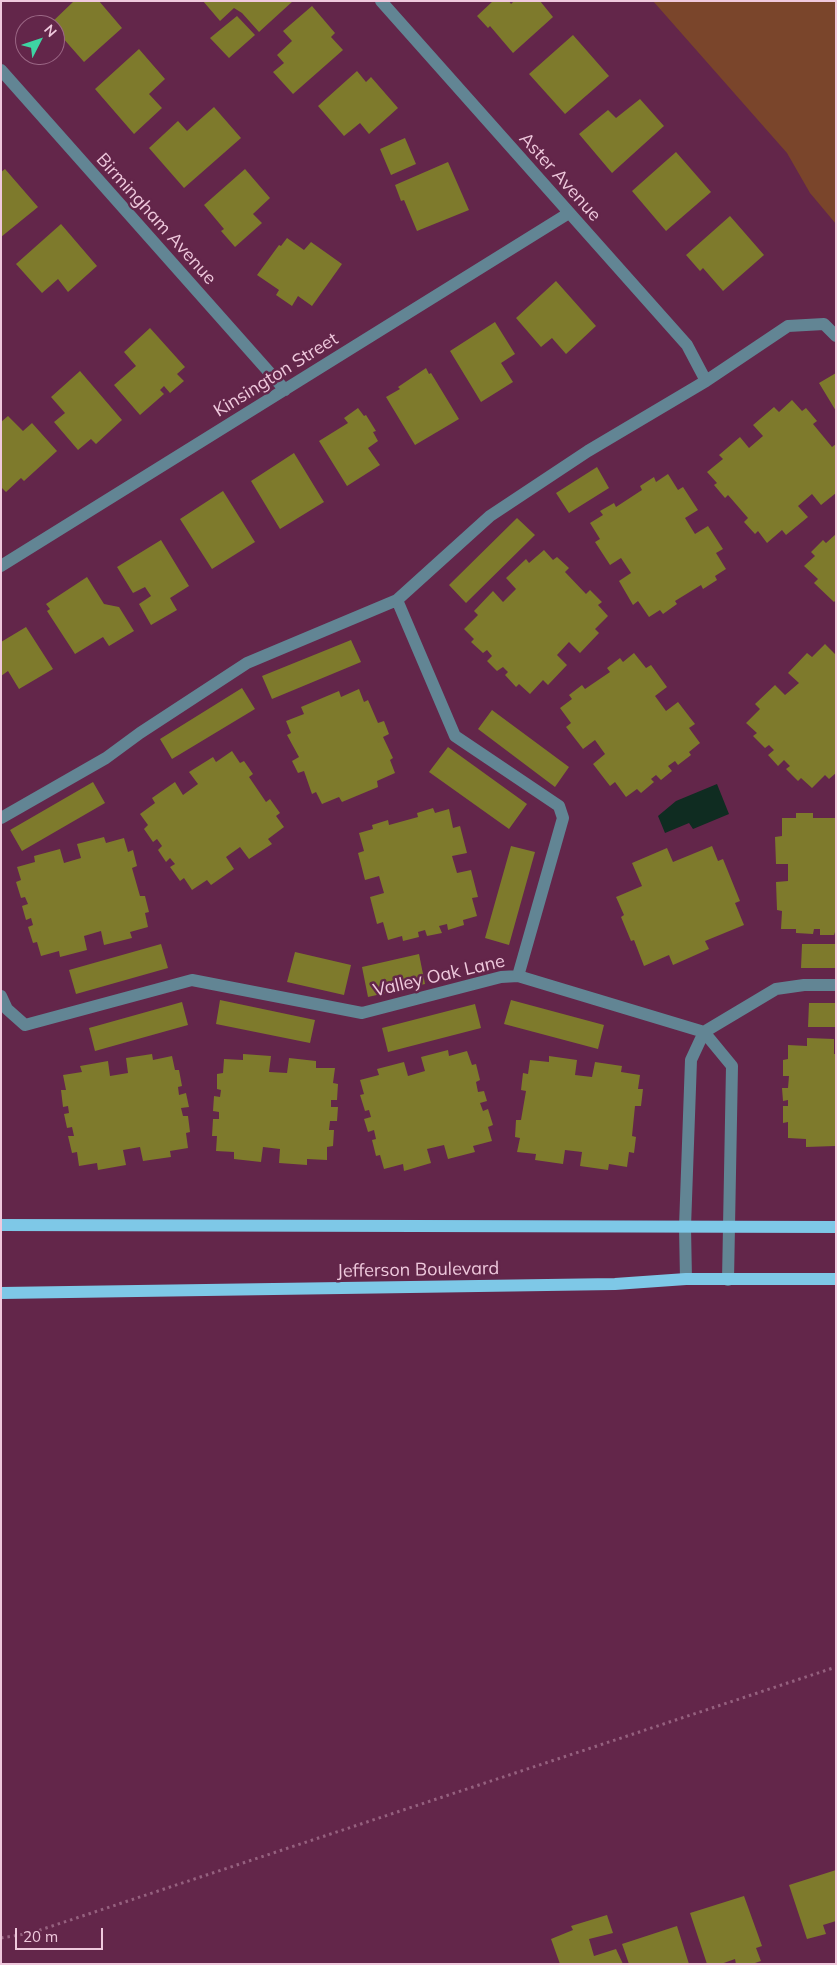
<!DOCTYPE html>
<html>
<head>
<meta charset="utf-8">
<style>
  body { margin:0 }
  #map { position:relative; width:837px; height:1965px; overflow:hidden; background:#63264a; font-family:Mulish,sans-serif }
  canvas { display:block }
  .frame { position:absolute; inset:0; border:2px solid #efc9dd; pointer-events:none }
  .north { position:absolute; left:15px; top:15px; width:50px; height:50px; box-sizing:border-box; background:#63264a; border:1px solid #9b6785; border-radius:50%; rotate:49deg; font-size:14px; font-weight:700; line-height:20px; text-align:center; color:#efc9dd }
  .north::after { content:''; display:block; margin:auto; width:18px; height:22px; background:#3ed4a3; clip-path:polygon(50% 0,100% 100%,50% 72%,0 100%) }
  .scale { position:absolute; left:15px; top:1928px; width:88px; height:22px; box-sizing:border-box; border:2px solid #efc9dd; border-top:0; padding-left:6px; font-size:15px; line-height:18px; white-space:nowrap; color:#efc9dd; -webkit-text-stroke:4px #63264a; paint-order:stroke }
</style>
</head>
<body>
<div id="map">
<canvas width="837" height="1965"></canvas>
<div class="frame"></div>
<div class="north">N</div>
<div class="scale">20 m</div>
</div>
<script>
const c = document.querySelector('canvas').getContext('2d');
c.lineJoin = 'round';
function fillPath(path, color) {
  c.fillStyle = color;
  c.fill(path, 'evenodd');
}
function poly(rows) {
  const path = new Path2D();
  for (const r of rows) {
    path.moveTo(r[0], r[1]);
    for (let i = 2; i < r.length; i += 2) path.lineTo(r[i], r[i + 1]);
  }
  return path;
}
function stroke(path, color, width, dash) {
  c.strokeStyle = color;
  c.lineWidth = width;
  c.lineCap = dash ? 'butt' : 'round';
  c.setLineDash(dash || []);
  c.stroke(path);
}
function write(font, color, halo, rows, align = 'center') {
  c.font = font + ' Mulish,sans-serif';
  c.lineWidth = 5;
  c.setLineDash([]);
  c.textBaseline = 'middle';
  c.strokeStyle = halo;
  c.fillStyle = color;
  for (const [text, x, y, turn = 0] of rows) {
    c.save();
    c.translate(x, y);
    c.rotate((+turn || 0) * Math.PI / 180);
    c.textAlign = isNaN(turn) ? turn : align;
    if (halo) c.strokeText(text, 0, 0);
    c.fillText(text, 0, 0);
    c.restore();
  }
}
fillPath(poly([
  [653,1,836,1,836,224,810,193,787,153]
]), '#7a452b');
fillPath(poly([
  [717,784,729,814,693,829,689,823,665,833,658,816,676,801]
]), '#0f2c21');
fillPath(poly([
  [74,1,99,1,122,28,84,62,62,37,58,41,55,37,55,25,49,25],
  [203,1,293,1,259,32,242,13,234,8,220,21],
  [493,1,509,1,511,4,514,1,540,1,553,17,513,53,490,26,488,28,477,16],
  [312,6,335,33,331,37,343,50,293,94,273,72,284,63,277,55,292,41,283,31],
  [237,16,255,35,229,58,210,38],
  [573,35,609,76,565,114,529,74],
  [139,49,165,79,149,94,162,108,134,134,95,89],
  [357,71,366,82,371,77,398,108,369,134,360,123,344,136,318,106],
  [640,99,664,126,612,173,579,134,608,110,616,118],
  [214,107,241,138,184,188,149,148,178,121,187,131],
  [405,138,416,164,391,175,380,149],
  [676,152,711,192,666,231,632,191],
  [448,162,469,210,417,231,404,200,401,201,395,185],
  [5,169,38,207,1,237,1,172],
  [245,169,270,198,253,214,262,223,235,247,221,231,224,229,204,205],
  [730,216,764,255,723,291,703,268,700,271,686,255],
  [61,224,97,266,68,292,58,279,42,293,16,264],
  [287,238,304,250,311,242,342,264,312,306,298,296,292,306,276,295,279,290,257,275,279,245,281,246],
  [556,281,596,326,566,354,552,338,541,347,516,318],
  [495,322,515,354,501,363,513,382,481,402,450,351],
  [150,328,185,367,177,374,184,381,170,393,164,386,160,390,164,394,140,415,114,385,136,366,124,352],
  [426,368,429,374,431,373,459,419,415,445,386,397,400,389,398,387],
  [80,371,122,420,96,444,91,439,78,450,54,422,65,413,51,397],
  [836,373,836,411,819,383],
  [792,400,802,411,806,408,817,421,813,424,832,447,836,444,836,493,821,505,812,494,798,506,808,517,786,535,782,530,767,543,758,531,755,534,744,522,748,518,728,495,725,498,714,485,717,483,707,472,723,459,719,455,740,437,749,448,763,436,753,425,774,407,779,412],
  [358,408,364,416,366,415,376,431,373,432,378,441,368,448,380,465,347,486,319,441,348,423,344,418],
  [8,416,23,431,32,423,57,451,24,481,21,478,6,492,1,487,1,422],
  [294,453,324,502,280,529,251,481],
  [597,467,609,488,569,513,556,493],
  [668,474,678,490,683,487,698,510,685,518,695,534,708,526,723,549,716,553,726,569,715,576,717,580,703,589,701,585,675,601,677,604,663,614,660,610,649,617,638,601,633,605,619,581,631,573,621,558,610,565,595,542,600,539,590,523,603,515,600,511,614,503,616,507,642,490,640,486,654,477,656,482],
  [223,491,255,542,212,569,180,519],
  [517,518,535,535,466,603,449,585],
  [836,534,836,600,834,602,814,583,818,579,804,566,815,556,811,552,823,540,826,543],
  [161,540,189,586,170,598,177,610,151,625,139,604,151,596,145,587,133,593,117,567],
  [544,550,553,560,557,557,569,568,565,572,586,594,590,590,602,602,598,605,608,616,595,629,599,633,580,653,569,642,557,655,567,665,548,685,543,680,530,694,519,684,516,687,505,675,508,672,503,667,497,671,487,661,492,656,487,650,483,653,471,642,474,639,464,629,478,615,474,611,493,591,503,602,516,589,506,578,526,559,529,563],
  [87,577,104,604,119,607,134,631,109,646,103,637,75,654,47,611,50,609,46,604],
  [26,627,53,669,19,689,8,671,1,676,1,642],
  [351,640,361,662,272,699,262,676],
  [825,644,836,655,836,773,829,779,825,775,812,788,801,778,798,781,786,769,790,766,784,760,778,766,768,755,774,750,769,745,765,748,753,736,757,733,746,723,760,709,755,704,775,685,785,695,799,683,788,673,807,653,812,657],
  [634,653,646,668,651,665,667,687,655,696,666,711,678,702,695,724,689,728,700,743,689,752,691,755,678,765,675,761,668,766,672,771,661,780,656,775,651,779,654,782,641,793,637,789,626,797,615,782,610,786,593,764,605,754,595,740,583,749,566,727,571,723,560,708,572,699,569,695,582,685,585,689,610,672,607,668,620,658,623,662],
  [242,688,255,709,172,759,160,739],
  [359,689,364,702,368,700,378,723,384,721,389,734,383,737,393,758,390,760,395,773,377,781,378,787,342,802,339,797,322,804,316,792,312,794,304,771,298,773,292,761,299,757,287,735,291,733,286,721,304,714,301,707,339,691,341,697],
  [492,710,569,767,555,787,478,729],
  [448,747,527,804,509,829,429,772],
  [232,751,240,763,244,761,253,774,249,777,266,802,270,799,280,813,276,816,284,827,268,839,272,844,249,859,240,847,226,857,234,869,211,885,207,880,192,890,184,878,180,881,170,867,175,864,170,858,166,862,158,850,162,846,157,839,153,842,144,829,148,825,140,814,155,803,152,798,175,782,183,795,198,784,189,772,213,757,216,762],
  [93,782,105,803,22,851,10,830],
  [433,808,435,813,449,809,453,828,460,826,467,853,452,856,457,873,471,870,478,897,472,898,477,916,463,920,464,925,448,930,447,924,439,926,442,933,427,936,425,930,418,932,419,937,403,941,402,936,388,940,383,922,377,924,370,897,384,893,379,876,365,880,358,853,364,851,359,833,373,829,372,825,388,820,389,825,418,817,417,813],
  [796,813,813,813,813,818,836,818,836,929,834,935,820,935,820,929,814,929,813,934,796,933,796,929,781,929,782,911,777,910,776,882,788,881,788,864,776,864,775,837,782,836,782,818,796,818],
  [104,837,106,843,124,838,128,852,133,850,137,866,132,868,140,896,145,896,149,912,145,913,148,927,130,932,132,938,104,945,101,931,84,936,87,950,60,957,59,951,41,956,37,942,33,943,28,927,33,925,31,918,26,920,22,906,28,904,25,897,21,898,16,882,21,880,17,867,35,862,34,856,60,849,64,863,81,858,77,844],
  [511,846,535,852,509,945,485,938],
  [712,846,718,861,723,859,740,901,735,903,744,925,705,941,709,949,673,965,669,955,644,966,634,940,631,941,621,917,624,915,616,897,642,886,632,863,667,848,673,862],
  [161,944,168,968,76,994,69,970],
  [802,944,836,944,836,968,801,968],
  [295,952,351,965,344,995,287,982],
  [419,954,425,984,368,997,362,967],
  [220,1000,315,1020,310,1043,216,1024],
  [511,1000,604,1025,598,1049,504,1024],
  [182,1002,188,1025,95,1051,89,1028],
  [809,1003,836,1003,836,1027,808,1027],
  [475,1004,481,1028,388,1052,382,1028],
  [807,1038,834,1039,834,1054,836,1054,835,1146,806,1147,806,1139,788,1138,788,1122,783,1123,783,1106,788,1106,788,1100,783,1101,782,1088,788,1088,789,1076,783,1076,783,1060,788,1059,788,1045,807,1046],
  [448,1050,449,1056,467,1051,472,1065,476,1064,480,1080,476,1082,478,1092,484,1091,487,1101,480,1103,483,1111,488,1109,493,1125,488,1127,492,1141,473,1146,475,1152,448,1159,444,1145,427,1149,431,1163,404,1171,403,1164,384,1169,380,1155,376,1156,372,1140,376,1139,374,1130,368,1132,364,1119,371,1117,369,1110,365,1111,360,1095,364,1094,360,1080,379,1075,377,1069,404,1062,408,1076,425,1071,421,1057],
  [152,1054,153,1060,172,1056,175,1070,179,1070,182,1086,178,1087,179,1095,186,1093,189,1107,181,1108,183,1116,188,1116,190,1132,186,1133,188,1148,170,1151,171,1157,143,1161,140,1147,123,1150,126,1165,98,1170,97,1163,79,1166,77,1152,72,1153,68,1136,74,1136,72,1127,67,1128,64,1114,69,1113,68,1106,63,1107,61,1090,66,1090,63,1075,82,1072,80,1066,108,1061,110,1076,128,1073,126,1058],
  [243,1054,271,1056,269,1072,287,1073,289,1058,316,1061,316,1068,335,1068,333,1083,338,1084,337,1100,331,1100,331,1107,338,1107,337,1121,330,1121,329,1130,334,1130,333,1146,327,1147,327,1160,307,1159,307,1165,279,1163,280,1149,263,1147,261,1162,234,1159,234,1152,216,1151,217,1136,212,1136,213,1119,219,1119,219,1112,213,1111,214,1096,220,1097,221,1090,217,1089,217,1074,223,1073,224,1059,243,1060],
  [549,1056,577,1060,575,1075,592,1077,595,1062,622,1066,621,1072,640,1075,638,1089,643,1089,641,1106,635,1106,632,1136,636,1137,634,1153,629,1152,627,1167,609,1164,608,1170,580,1166,582,1152,565,1150,563,1164,535,1160,536,1154,517,1152,520,1138,515,1137,516,1120,521,1120,526,1091,521,1090,523,1073,528,1074,530,1060,549,1062],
  [836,1870,836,1921,823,1925,826,1934,807,1939,789,1885],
  [744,1896,762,1946,756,1948,761,1961,752,1964,736,1964,735,1959,721,1964,707,1964,690,1913],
  [607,1915,613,1933,589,1939,594,1956,616,1949,623,1964,560,1964,551,1939,573,1930,571,1926],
  [677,1926,689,1964,629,1964,622,1944]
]), '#7e7a2c');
stroke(poly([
  [1,1938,31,1933,836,1667]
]), '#95617f', 3, [2.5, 4]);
stroke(poly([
  [381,1,687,345,706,381],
  [1,70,285,390],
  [1,566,569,213],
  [1,818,106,758,140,733,247,663,397,600,490,516,588,451,706,381,788,326,824,324,836,336],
  [518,976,704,1032,776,989,804,985,836,985],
  [1,996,7,1009,25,1025,192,980,362,1013,501,977,518,976,563,818,559,806,455,736,397,600],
  [686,1279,685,1227,691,1060,704,1032,732,1066,728,1280]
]), '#628594', 12);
stroke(poly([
  [1,1225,836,1227],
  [1,1293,615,1284,686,1279,836,1279]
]), '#7ec8e7', 12);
write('18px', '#efc9dd', '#63264a', [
  ["Aster Avenue",560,177,48],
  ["Birmingham Avenue",156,219,48],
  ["Kinsington Street",276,375,-32],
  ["Valley Oak Lane",439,976,-13],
  ["Jefferson Boulevard",418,1270,-1]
]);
</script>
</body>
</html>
